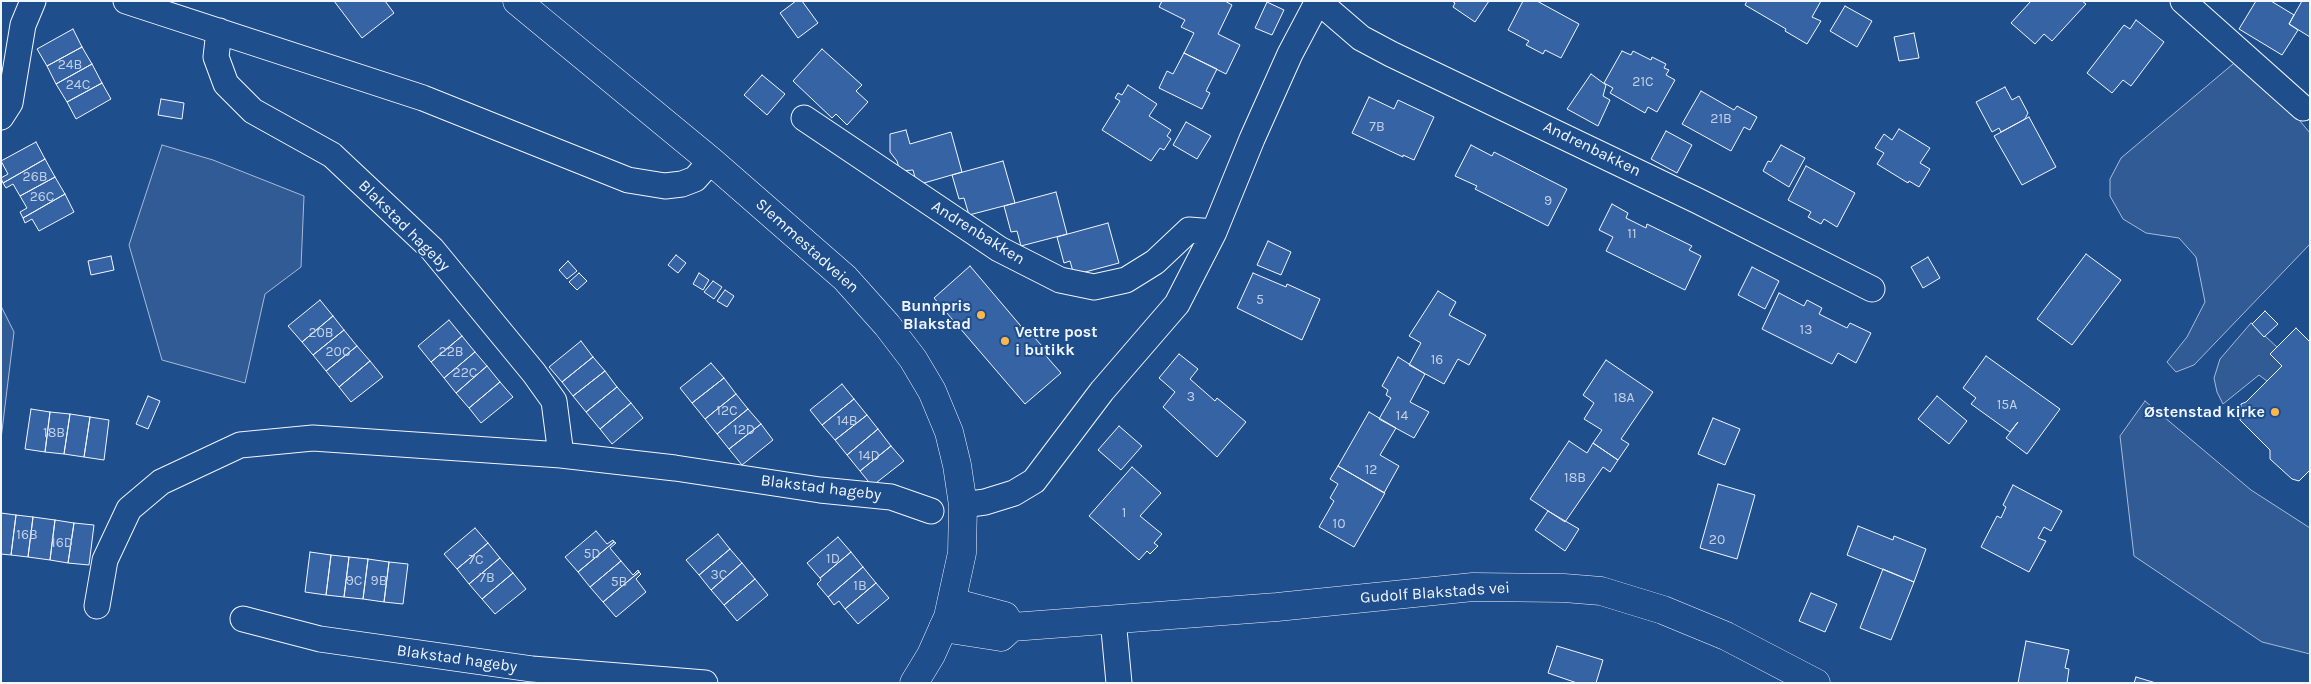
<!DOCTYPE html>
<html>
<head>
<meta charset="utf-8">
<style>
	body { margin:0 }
	#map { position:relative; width:2311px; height:684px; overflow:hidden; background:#1f4e8c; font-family:Karla,sans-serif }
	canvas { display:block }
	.frame { position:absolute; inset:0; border:2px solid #f2f6ff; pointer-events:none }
</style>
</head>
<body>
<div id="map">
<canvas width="2311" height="684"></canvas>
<div class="frame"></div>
</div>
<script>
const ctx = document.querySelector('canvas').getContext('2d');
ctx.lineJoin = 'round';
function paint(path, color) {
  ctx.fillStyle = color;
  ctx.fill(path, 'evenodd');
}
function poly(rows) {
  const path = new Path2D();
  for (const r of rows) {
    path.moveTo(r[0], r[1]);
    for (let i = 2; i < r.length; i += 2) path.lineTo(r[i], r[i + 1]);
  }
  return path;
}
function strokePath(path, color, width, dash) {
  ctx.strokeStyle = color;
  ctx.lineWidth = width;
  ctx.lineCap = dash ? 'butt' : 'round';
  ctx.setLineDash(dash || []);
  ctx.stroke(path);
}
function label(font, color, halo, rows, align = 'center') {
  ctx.font = font + ' Karla,sans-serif';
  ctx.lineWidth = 4;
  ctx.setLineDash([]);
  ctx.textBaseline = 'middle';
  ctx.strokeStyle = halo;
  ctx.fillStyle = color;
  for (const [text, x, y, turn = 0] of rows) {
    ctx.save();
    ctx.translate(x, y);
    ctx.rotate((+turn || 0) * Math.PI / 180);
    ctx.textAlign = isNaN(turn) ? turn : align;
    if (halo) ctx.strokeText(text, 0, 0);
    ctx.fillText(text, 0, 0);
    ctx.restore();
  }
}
const green = poly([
	[2239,59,2284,102,2310,133,2310,244,2194,365,2176,372,2167,362,2187,337,2205,302,2196,257,2179,238,2146,233,2123,219,2110,196,2110,179,2121,158,2239,59],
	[162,145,213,160,304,196,301,267,265,294,245,383,162,360,129,245,162,145],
	[1,306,14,332,1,439,1,306],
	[2251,323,2278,348,2282,366,2267,381,2259,375,2223,404,2217,392,2214,378,2220,359,2251,323],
	[2145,401,2251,490,2310,528,2310,654,2262,642,2134,556,2120,436,2145,401]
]);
const building = poly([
	[334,1,385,1,394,13,362,38,334,1],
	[796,1,802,1,818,23,798,38,780,13,796,1],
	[1162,1,1225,1,1232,5,1218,34,1240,45,1226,74,1184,53,1194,33,1181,27,1185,20,1159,7,1162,1],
	[1452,1,1489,1,1475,22,1453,7,1455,3,1452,1],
	[1523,1,1537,1,1579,24,1561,58,1545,50,1543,54,1526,45,1529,41,1508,30,1523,1],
	[1747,1,1821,1,1812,17,1821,21,1807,44,1785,31,1786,29,1745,5,1747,1],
	[2031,1,2082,1,2086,4,2052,41,2044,34,2035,44,2011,23,2031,1],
	[2256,1,2271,1,2294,15,2289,24,2298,30,2282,55,2239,29,2256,1],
	[2302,1,2310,1,2310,37,2289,24,2302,1],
	[1267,2,1284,10,1272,35,1255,28,1267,2],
	[1845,6,1872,21,1857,47,1830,31,1845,6],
	[2136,20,2164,42,2131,86,2123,80,2112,93,2087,73,2124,25,2130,29,2136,20],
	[73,29,82,47,47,66,37,49,73,29],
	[1914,33,1919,58,1899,61,1894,37,1914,33],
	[82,47,92,64,56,84,47,66,82,47],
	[822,49,862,85,856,91,868,102,847,125,836,114,832,118,793,81,822,49],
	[1622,51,1631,55,1633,51,1651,60,1652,57,1666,64,1664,68,1669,70,1666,75,1675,80,1657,112,1648,107,1645,113,1610,93,1613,88,1604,83,1622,51],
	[1184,53,1217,69,1206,91,1210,93,1202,109,1159,88,1167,71,1173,74,1184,53],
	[92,64,102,83,67,102,56,84,92,64],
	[1591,74,1606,85,1603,96,1610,100,1598,126,1567,109,1591,74],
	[762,75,785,94,767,115,744,95,762,75],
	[102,83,111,99,76,119,67,102,102,83],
	[1128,85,1157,104,1149,116,1171,130,1167,136,1171,139,1164,150,1160,148,1151,161,1102,130,1120,101,1115,98,1118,93,1122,95,1128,85],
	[2005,87,2012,100,2019,96,2028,113,2025,119,2001,132,1999,128,1992,132,1976,102,2005,87],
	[1701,91,1734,110,1737,106,1757,117,1750,130,1744,127,1731,151,1682,124,1701,91],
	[1369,97,1394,109,1398,100,1434,117,1414,160,1403,155,1403,157,1352,133,1369,97],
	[161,99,184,103,182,119,158,115,161,99],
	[2029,117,2056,167,2022,185,1994,136,2029,117],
	[1186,122,1211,136,1197,159,1173,145,1186,122],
	[1899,129,1930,148,1920,163,1930,169,1919,187,1909,181,1908,183,1877,164,1884,153,1875,148,1884,134,1892,140,1899,129],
	[906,130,910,144,951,132,962,172,917,185,913,170,900,171,897,161,890,152,890,134,906,130],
	[1666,131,1692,145,1677,173,1651,159,1666,131],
	[36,142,45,159,3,183,1,178,8,174,1,161,36,142],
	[1471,145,1492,156,1494,152,1567,189,1548,226,1475,189,1477,186,1455,176,1471,145],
	[1781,145,1805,158,1789,187,1763,171,1768,161,1771,162,1781,145],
	[45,159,55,177,20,196,13,184,6,188,3,183,45,159],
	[1003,161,1015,203,969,215,964,198,959,199,952,175,1003,161],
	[1806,166,1855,193,1837,227,1824,219,1821,224,1808,217,1811,212,1788,200,1806,166],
	[55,177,65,194,23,218,20,212,27,208,20,196,55,177],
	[1056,192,1067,234,1021,246,1017,231,1011,232,1004,206,1056,192],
	[65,194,74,212,39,231,32,219,25,223,23,218,65,194],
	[1612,204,1628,213,1626,218,1646,228,1647,224,1692,246,1689,250,1701,256,1685,290,1606,251,1613,237,1599,230,1612,204],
	[1108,223,1119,263,1074,275,1070,261,1064,263,1057,237,1108,223],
	[1268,241,1291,252,1281,275,1257,265,1268,241],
	[2086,254,2121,280,2072,345,2037,319,2086,254],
	[676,255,686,263,678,273,668,265,676,255],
	[111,256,114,270,91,275,88,261,111,256],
	[1928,257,1940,278,1923,288,1911,267,1928,257],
	[568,261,577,271,567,279,559,270,568,261],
	[970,266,1031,338,1033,336,1043,347,1040,349,1061,373,1025,404,934,298,970,266],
	[1752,267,1779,281,1765,309,1738,295,1752,267],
	[579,273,587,281,577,290,569,282,579,273],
	[699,273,709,280,703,290,693,284,699,273],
	[1253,273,1286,287,1287,284,1320,299,1302,340,1237,308,1253,273],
	[713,281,722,287,714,299,704,292,713,281],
	[725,290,734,296,727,307,717,301,725,290],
	[1438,291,1456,302,1449,315,1486,335,1469,365,1458,359,1444,384,1409,365,1421,343,1409,336,1438,291],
	[1779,293,1804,306,1807,300,1822,308,1819,314,1847,328,1850,323,1871,333,1856,363,1838,353,1832,364,1762,329,1779,293],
	[320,300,333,316,302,342,288,326,320,300],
	[2265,311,2278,324,2264,337,2252,324,2265,311],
	[333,316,344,330,313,355,302,342,333,316],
	[449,320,462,336,431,362,418,346,449,320],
	[2296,328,2310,342,2310,470,2299,481,2292,479,2270,459,2270,450,2240,420,2241,404,2246,402,2282,366,2270,354,2296,328],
	[344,330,357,346,326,371,313,355,344,330],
	[462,336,475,352,444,378,431,362,462,336],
	[581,341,593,357,562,382,549,367,581,341],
	[357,346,370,361,339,387,326,371,357,346],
	[475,352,487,366,456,393,444,378,475,352],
	[1179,354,1198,369,1190,379,1215,401,1217,398,1246,422,1217,457,1163,407,1175,392,1159,378,1179,354],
	[1986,356,2060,409,2027,454,2006,438,2018,422,2010,432,1971,404,1976,398,1963,388,1986,356],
	[593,357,605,371,573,396,562,382,593,357],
	[1398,357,1425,374,1410,402,1429,412,1414,438,1379,419,1391,398,1386,395,1388,390,1382,386,1398,357],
	[1606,360,1653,392,1621,439,1629,444,1618,460,1593,443,1602,430,1584,419,1594,403,1583,395,1606,360],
	[370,361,383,377,351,402,339,387,370,361],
	[711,363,724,378,692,403,680,388,711,363],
	[487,366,500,382,469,408,456,393,487,366],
	[605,371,617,387,586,412,573,396,605,371],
	[724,378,736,394,705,419,692,403,724,378],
	[500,382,513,397,481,423,469,408,500,382],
	[842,384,854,399,822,425,810,410,842,384],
	[617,387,631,403,600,429,586,412,617,387],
	[736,394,748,409,717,434,705,419,736,394],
	[148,396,160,401,148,429,136,424,148,396],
	[1937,396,1967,421,1949,444,1918,419,1937,396],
	[854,399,867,415,835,440,822,425,854,399],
	[631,403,643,418,612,444,600,429,631,403],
	[31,409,50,412,45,452,25,449,31,409],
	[748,409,761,424,729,449,717,434,748,409],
	[50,412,70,414,64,454,45,452,50,412],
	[1369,412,1396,428,1380,455,1399,466,1384,493,1338,466,1369,412],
	[70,414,90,417,84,457,64,454,70,414],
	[867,415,878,429,847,455,835,440,867,415],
	[90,417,109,420,104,460,84,457,90,417],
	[1713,418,1740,429,1725,465,1698,454,1713,418],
	[761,424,773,440,742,465,729,449,761,424],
	[1119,426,1142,446,1121,470,1098,450,1119,426],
	[878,429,891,446,860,471,847,455,878,429],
	[1569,441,1587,453,1593,443,1618,460,1610,472,1603,467,1565,522,1530,499,1569,441],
	[891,446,904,461,872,486,860,471,891,446],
	[1338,466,1385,493,1354,547,1319,527,1334,501,1330,498,1338,484,1330,479,1338,466],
	[1132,467,1161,493,1140,516,1162,534,1154,543,1158,546,1150,554,1147,551,1139,560,1089,516,1132,467],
	[1718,484,1755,495,1737,559,1700,548,1718,484],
	[2013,485,2062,511,2051,531,2044,527,2038,538,2046,541,2029,572,1981,547,1997,516,2001,518,2006,507,2003,505,2013,485],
	[1548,511,1579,529,1565,551,1535,530,1548,511],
	[1,513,16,515,11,555,1,554,1,513],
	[16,515,33,517,28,557,11,555,16,515],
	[33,517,55,520,50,560,28,557,33,517],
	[55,520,74,523,68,563,50,560,55,520],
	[74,523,94,525,89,565,68,563,74,523],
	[1858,526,1893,540,1894,536,1926,549,1914,582,1847,555,1858,526],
	[475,528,488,543,457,569,444,554,475,528],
	[596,531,607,544,613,540,614,542,578,572,565,557,596,531],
	[718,534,730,549,699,575,686,560,718,534],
	[838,537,851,552,820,578,807,563,838,537],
	[614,542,616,543,610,548,621,561,590,587,578,572,614,542],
	[488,543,500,558,469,584,457,569,488,543],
	[730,549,742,563,711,590,699,575,730,549],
	[310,552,331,555,326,595,305,592,310,552],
	[851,552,863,567,828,597,817,584,821,580,820,578,851,552],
	[331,555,349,557,344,597,326,595,331,555],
	[349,557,368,559,363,599,344,597,349,557],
	[500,558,513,573,482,599,469,584,500,558],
	[368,559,389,562,384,602,363,599,368,559],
	[621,561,633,575,638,570,639,572,603,602,590,587,621,561],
	[389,562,408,564,403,604,384,602,389,562],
	[742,563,755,579,724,605,711,590,742,563],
	[863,567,876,583,845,609,839,601,834,605,828,597,863,567],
	[1883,569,1914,582,1891,640,1860,628,1883,569],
	[639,572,641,574,636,579,646,592,616,617,603,602,639,572],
	[513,573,526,589,495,614,482,599,513,573],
	[755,579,768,595,737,621,724,605,755,579],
	[876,583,889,598,858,624,845,609,876,583],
	[1811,593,1837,604,1825,632,1799,621,1811,593],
	[2026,641,2069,650,2065,668,2069,669,2067,683,2018,683,2026,641],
	[1557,646,1603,660,1596,683,1577,683,1548,673,1557,646],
	[2136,677,2156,683,2134,683,2136,677]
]);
const minor = poly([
	[126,1,423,98,628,180,665,186,682,184,695,179,711,161],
	[1318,1,1361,38,1391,54,1698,201,1872,289],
	[2183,1,2303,108],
	[219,31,216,57,226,84,253,111,332,155,432,249,534,373,554,401,561,455],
	[1,117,10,103,23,25,33,1],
	[804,118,999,249,1060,280,1094,287,1126,280,1155,262,1189,230,1214,232],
	[963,505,985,502,1014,493,1034,481,1102,391,1177,304,1214,232,1252,139,1290,54,1318,1],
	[97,606,105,560,129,509,161,482,240,445,313,438,561,455,675,468,820,490,891,497,931,511],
	[243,619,320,639,532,669,705,683],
	[1113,619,1119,683]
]);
const tertiary = poly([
	[952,602,1005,616,1012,627],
	[943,628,1001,637,1012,627,1277,607,1473,587,1564,588,1601,591,1663,610,1726,636,1816,683]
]);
const primary = poly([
	[517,1,711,161,845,278,887,325,913,359,932,391,949,432,957,465,963,505,962,553,948,617,931,655,914,683]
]);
const markers = [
	[981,315,5,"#ffb74d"],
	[1005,341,5,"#ffb74d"],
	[2275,412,5,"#ffb74d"]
];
const numberNames = [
	["24B",70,65],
	["21C",1643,82],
	["24C",78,85],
	["21B",1721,119],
	["7B",1377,127],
	["26B",35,177],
	["26C",42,197],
	["9",1548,201],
	["11",1632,234],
	["5",1260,300],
	["13",1806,330],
	["20B",321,333],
	["20C",338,352],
	["22B",451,352],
	["16",1437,360],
	["22C",465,373],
	["3",1191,397],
	["18A",1624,398],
	["15A",2007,405],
	["12C",727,411],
	["14",1402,416],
	["14B",847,421],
	["12D",744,430],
	["18B",54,433],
	["14D",869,456],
	["12",1371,470],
	["18B",1575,478],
	["1",1124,513],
	["10",1339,524],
	["16B",27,535],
	["20",1717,540],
	["16D",62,543],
	["5D",592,554],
	["1D",833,559],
	["7C",476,560],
	["3C",719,575],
	["7B",487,578],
	["9C",354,581],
	["9B",379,581],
	["5B",619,582],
	["1B",860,586]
];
const streetNames = [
	["Andrenbakken",1592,149,26],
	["Blakstad hageby",404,226,45],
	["Andrenbakken",978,233,32],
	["Slemmestadveien",807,246,42],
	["Blakstad hageby",821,488,7],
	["Gudolf Blakstads vei",1435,593,-4],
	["Blakstad hageby",457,659,8]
];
const poiNames = [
	["Bunnpris",971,306],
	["Blakstad",971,324],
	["Vettre post",1015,332,"left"],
	["i butikk",1015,350,"left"],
	["Østenstad kirke",2265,412]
];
paint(green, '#305b95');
strokePath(green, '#a8bbd7', 1);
paint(building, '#3563a3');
strokePath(building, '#f2f6ff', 1);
strokePath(minor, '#f2f6ff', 27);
strokePath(tertiary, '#f2f6ff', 29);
strokePath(primary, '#f2f6ff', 29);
strokePath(minor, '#1f4e8c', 25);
strokePath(tertiary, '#1f4e8c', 28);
strokePath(primary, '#1f4e8c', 28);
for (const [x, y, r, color] of markers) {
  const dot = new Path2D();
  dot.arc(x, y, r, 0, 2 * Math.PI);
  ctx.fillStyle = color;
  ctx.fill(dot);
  strokePath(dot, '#1f4e8c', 2);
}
label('14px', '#c3d1e8', null, numberNames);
label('16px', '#f2f6ff', '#1f4e8c', streetNames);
label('bold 16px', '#f2f6ff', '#1f4e8c', poiNames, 'right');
</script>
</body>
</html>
